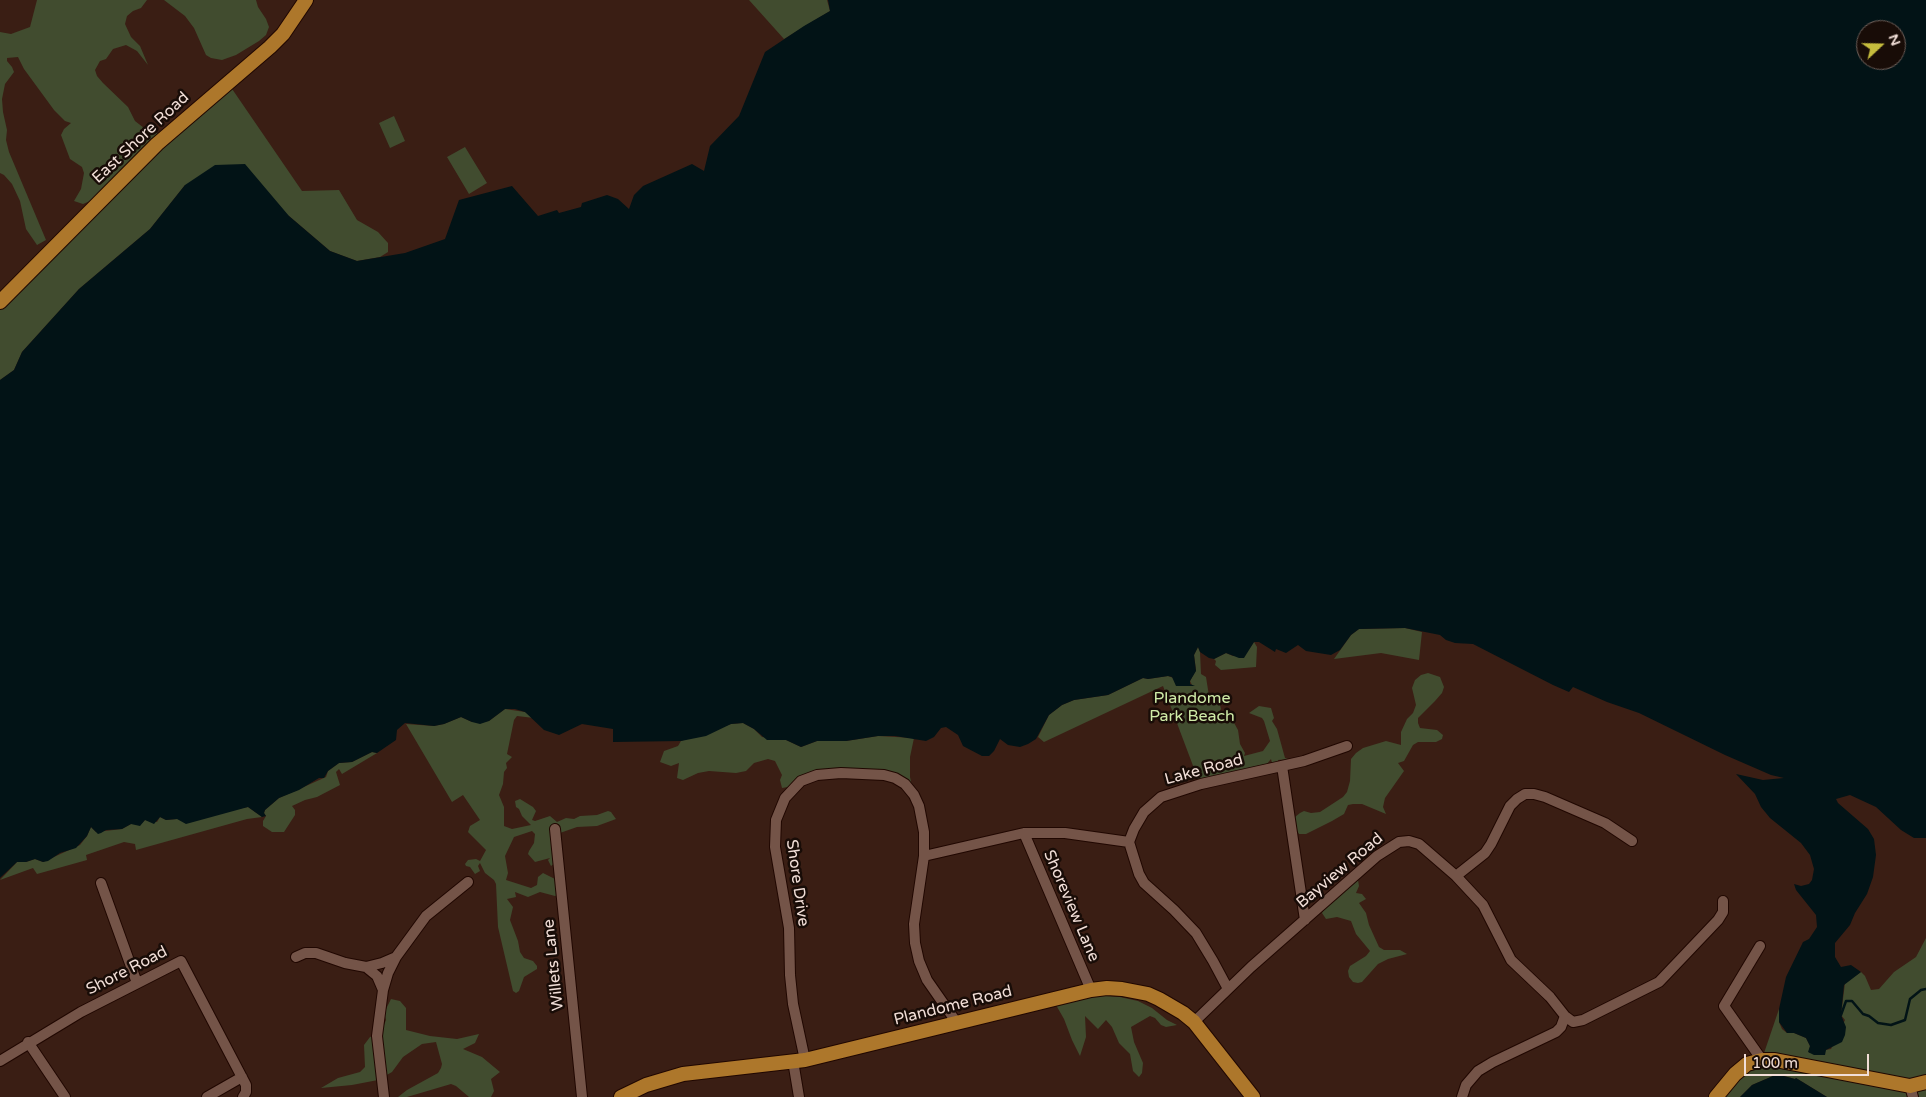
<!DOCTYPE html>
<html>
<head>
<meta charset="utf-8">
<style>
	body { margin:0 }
	#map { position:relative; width:1926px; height:1097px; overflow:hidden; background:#3a1e14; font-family:"Varela Round",sans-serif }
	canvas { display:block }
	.north { position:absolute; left:1856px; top:20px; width:50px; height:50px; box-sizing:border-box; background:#180c07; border:1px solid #6f605a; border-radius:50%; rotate:69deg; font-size:14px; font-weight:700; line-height:20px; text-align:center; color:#f1ded7 }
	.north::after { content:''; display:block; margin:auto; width:18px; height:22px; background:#c5bc3d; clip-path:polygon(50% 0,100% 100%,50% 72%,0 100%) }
	.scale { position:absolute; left:1744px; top:1054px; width:125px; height:22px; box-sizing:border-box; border:2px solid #f1ded7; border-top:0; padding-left:6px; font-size:15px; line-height:18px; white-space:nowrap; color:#f1ded7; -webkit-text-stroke:4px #180c07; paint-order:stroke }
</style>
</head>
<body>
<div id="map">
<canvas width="1926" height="1097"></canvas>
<div class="north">N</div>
<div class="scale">100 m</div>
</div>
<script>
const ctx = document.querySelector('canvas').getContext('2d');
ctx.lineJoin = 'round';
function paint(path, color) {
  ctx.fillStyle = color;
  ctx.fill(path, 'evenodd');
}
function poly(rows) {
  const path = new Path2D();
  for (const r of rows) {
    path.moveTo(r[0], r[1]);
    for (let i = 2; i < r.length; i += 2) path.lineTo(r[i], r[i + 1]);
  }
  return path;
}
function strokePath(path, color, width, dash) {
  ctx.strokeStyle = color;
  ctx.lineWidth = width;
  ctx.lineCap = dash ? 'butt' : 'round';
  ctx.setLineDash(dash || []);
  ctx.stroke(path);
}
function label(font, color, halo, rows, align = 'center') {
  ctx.font = font + ' "Varela Round",sans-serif';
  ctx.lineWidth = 5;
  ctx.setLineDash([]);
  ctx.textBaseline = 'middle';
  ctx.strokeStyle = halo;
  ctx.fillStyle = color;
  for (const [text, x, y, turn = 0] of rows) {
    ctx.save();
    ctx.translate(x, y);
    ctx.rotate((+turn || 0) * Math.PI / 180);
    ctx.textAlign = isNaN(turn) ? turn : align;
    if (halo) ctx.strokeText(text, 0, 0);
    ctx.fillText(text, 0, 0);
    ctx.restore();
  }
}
const green = poly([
	[37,0,147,0,141,8,133,11,127,16,125,24,131,37,140,46,148,65,137,51,126,45,113,49,106,59,100,61,95,70,97,76,103,83,128,107,135,121,144,128,156,131,159,136,95,199,83,204,74,201,81,189,84,173,82,167,70,159,61,135,64,129,71,123,65,121,54,110,24,69,18,57,7,58,7,61,12,67,14,72,5,84,2,99,3,112,7,130,6,140,9,152,46,240,37,245,26,229,20,201,12,184,4,175,0,173,0,32,11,34,30,27],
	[164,0,256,0,258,7,266,19,269,27,266,35,259,41,236,55,222,60,211,58,206,55,194,28,185,16],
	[749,0,827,0,830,11,784,39],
	[228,83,302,191,339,190,357,220,378,232,388,243,388,252,380,257,357,261,330,251,289,216,185,185,150,229,79,289,22,352,14,370,0,380,0,302],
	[394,116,405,141,390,148,379,123],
	[465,147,487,183,469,194,447,157],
	[1405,628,1422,632,1419,660,1381,653,1334,659,1351,635,1359,629],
	[1254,642,1257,647,1256,667,1221,670,1215,665,1216,661,1214,659,1226,653,1233,656,1247,652],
	[1198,647,1200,652,1201,674,1206,677,1209,696,1216,698,1216,702,1220,705,1221,709,1219,712,1233,721,1238,730,1240,744,1245,753,1244,756,1263,751,1270,741,1264,721,1262,718,1249,713,1259,706,1271,708,1274,718,1272,721,1277,729,1285,758,1288,759,1278,760,1278,763,1272,763,1271,759,1266,765,1257,766,1257,768,1198,779,1163,686,1044,742,1038,737,1049,715,1062,705,1074,700,1108,695,1143,678,1148,679,1168,676,1192,685,1190,681,1196,670,1194,655],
	[1428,673,1440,677,1444,687,1442,693,1435,701,1418,718,1418,723,1420,728,1437,730,1443,735,1442,739,1436,742,1418,742,1413,745,1404,761,1398,763,1404,771,1385,798,1383,807,1386,814,1362,804,1353,804,1348,805,1344,814,1332,821,1306,834,1299,834,1295,827,1295,817,1300,813,1304,811,1311,813,1320,812,1343,797,1347,792,1350,781,1351,759,1356,753,1363,748,1386,741,1401,745,1401,732,1407,719,1413,713,1416,705,1412,688,1415,680,1421,675],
	[505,709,525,712,534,718,517,716,514,720,507,754,512,757,506,763,507,768,504,772,503,784,499,795,504,807,504,826,512,829,531,825,522,816,519,809,516,807,515,801,520,799,533,807,536,811,532,820,535,821,550,816,557,822,566,818,574,819,580,816,597,815,608,811,611,812,616,819,597,826,577,827,560,833,555,863,551,866,548,860,550,858,535,862,528,854,529,851,534,843,535,834,532,831,514,837,505,856,508,873,506,880,531,888,537,885,538,877,543,873,555,879,561,894,555,896,540,892,528,897,515,892,516,897,507,899,513,907,510,920,518,941,520,952,524,958,533,961,537,966,537,969,524,977,519,991,516,993,513,991,498,927,496,884,494,880,485,873,480,863,478,866,480,871,475,874,470,867,466,866,465,864,468,860,476,859,480,861,486,850,468,832,470,826,480,820,463,795,452,802,406,724,434,726,444,724,461,717,472,722,489,721],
	[743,723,754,729,762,737,786,740,801,747,817,741,846,741,878,736,914,738,910,757,910,777,914,795,895,778,817,775,790,791,788,787,782,788,780,780,782,775,775,761,768,759,754,763,746,771,736,773,709,771,698,773,683,780,677,778,679,763,671,766,660,762,664,751,678,746,681,741,731,724],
	[372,752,377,753,342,774,339,769,336,772,340,785,317,797,305,800,292,806,295,810,295,815,284,832,272,832,263,826,263,821,266,816,264,813,265,810,279,798,326,777,328,771,339,763,352,762],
	[248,807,262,817,247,819,136,850,135,844,124,842,86,855,87,860,37,874,33,868,0,880,17,862,26,862,35,859,43,862,80,845,87,836,91,827,96,832,122,829,131,824,142,823,145,820,157,822,160,817,166,820,177,819],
	[1358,880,1359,886,1356,893,1362,894,1366,899,1359,903,1366,913,1369,925,1379,947,1384,950,1400,950,1407,954,1388,959,1378,964,1362,982,1358,983,1353,982,1349,977,1348,971,1350,966,1366,956,1370,951,1356,934,1351,921,1337,917,1326,919,1322,913,1324,908],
	[1926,938,1926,1097,1827,1097,1796,1078,1795,1079,1784,1076,1773,1076,1752,1085,1740,1097,1716,1097,1762,1059,1779,1009,1779,1022,1782,1029,1787,1033,1794,1033,1806,1038,1810,1046,1809,1053,1831,1049,1845,1020,1841,1015,1845,983,1861,972,1865,976,1871,990,1879,989,1894,972,1916,957],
	[1092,995,1120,997,1138,1001,1152,1008,1167,1020,1177,1025,1166,1027,1161,1025,1155,1018,1150,1016,1131,1027,1134,1042,1143,1063,1142,1073,1139,1077,1133,1071,1130,1054,1119,1043,1112,1027,1106,1020,1098,1029,1085,1016,1086,1037,1080,1056,1072,1040,1064,1019,1056,1005],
	[391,999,400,1001,406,1008,406,1030,430,1036,457,1039,479,1034,475,1043,463,1049,482,1057,500,1072,491,1079,494,1091,491,1097,469,1097,456,1086,451,1084,407,1097,398,1097,407,1090,438,1073,441,1068,442,1064,436,1042,422,1044,403,1057,392,1072,378,1080,352,1085,321,1088,338,1078,360,1072,365,1067,364,1045,370,1037,381,1032,386,1020,384,1013]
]);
const water = poly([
	[828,0,1926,0,1926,838,1914,838,1901,830,1876,807,1850,795,1836,799,1838,803,1868,829,1874,839,1876,855,1873,877,1867,894,1855,913,1850,925,1835,943,1835,957,1841,967,1851,965,1861,972,1844,985,1841,1015,1846,1027,1845,1035,1842,1042,1826,1050,1825,1055,1814,1055,1808,1052,1810,1046,1806,1038,1794,1033,1787,1033,1779,1022,1779,1009,1786,977,1803,942,1809,939,1817,927,1816,915,1796,890,1794,884,1801,886,1809,884,1812,880,1814,869,1810,855,1801,843,1770,818,1761,807,1755,794,1736,774,1763,780,1784,778,1771,775,1725,755,1639,713,1607,702,1573,687,1569,692,1553,685,1473,644,1455,643,1446,640,1440,635,1405,628,1359,629,1351,635,1340,650,1331,655,1306,651,1298,645,1286,653,1276,649,1275,652,1259,642,1254,642,1244,658,1239,658,1226,653,1214,659,1209,658,1200,652,1198,647,1194,655,1196,671,1190,681,1190,684,1195,686,1176,686,1172,677,1168,676,1148,679,1143,678,1108,695,1074,700,1062,705,1049,715,1036,739,1028,744,1020,747,1008,745,1000,739,994,751,989,756,982,756,963,746,958,735,946,727,941,728,934,737,926,741,895,736,878,736,846,741,817,741,801,747,786,740,767,740,754,729,743,723,731,724,706,736,681,741,613,742,613,729,582,724,559,735,544,730,525,712,515,709,505,709,489,721,480,724,472,722,461,717,444,724,434,726,405,723,397,730,396,740,377,753,372,752,352,762,339,763,328,771,324,778,319,778,299,790,279,798,265,810,264,813,266,816,262,817,248,807,186,824,177,819,166,820,160,817,154,824,145,820,140,826,131,824,122,829,106,830,101,833,98,834,91,827,87,836,76,848,60,853,48,861,43,862,35,859,26,862,17,862,0,878,0,380,14,370,22,352,79,289,150,229,185,185,215,165,245,164,289,216,330,251,357,261,405,253,445,239,459,200,512,186,538,216,557,210,559,213,581,207,582,203,607,195,618,199,629,209,634,195,643,186,692,164,704,171,710,146,739,116,765,52,804,26,830,11],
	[1866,30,1896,30,1896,60,1866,60],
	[1780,1075,1795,1079,1796,1078,1827,1097,1740,1097,1752,1085,1773,1076]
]);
const stream = poly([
	[1841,1015,1846,1001,1852,1001,1863,1014,1869,1016,1878,1023,1891,1025,1905,1020,1910,999,1921,990,1926,989]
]);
const minor = poly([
	[1282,766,1305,920],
	[555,829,582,1097],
	[1024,833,1091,990],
	[924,856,1024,833,1065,833,1129,842],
	[1456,876,1485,853,1491,844,1510,806,1517,799,1525,794,1534,794,1545,797,1605,823,1632,841],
	[101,883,137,983],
	[1760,946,1724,1006,1762,1060],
	[296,957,305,953,316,953,345,963,366,967],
	[1228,989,1213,961,1196,933,1174,910,1144,883,1139,874,1129,842,1134,829,1144,812,1161,797,1201,784,1304,761,1347,746],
	[383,990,377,976,366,967,382,963,396,957],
	[1194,1022,1251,967,1377,856,1399,842,1409,841,1419,844,1456,876,1483,905,1511,960,1550,997,1565,1016,1573,1022,1583,1020,1659,982,1718,920,1723,912,1723,901],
	[28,1042,65,1097],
	[805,1060,793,1004,790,975,789,928,775,847,776,820,785,798,801,781,817,775,841,773,884,775,895,778,905,784,914,795,919,806,924,832,924,856,914,924,915,943,919,961,927,980,957,1023],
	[0,1061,81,1012,181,961,246,1085,246,1092,243,1097],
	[793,1061,799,1097],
	[1910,1086,1913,1097],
	[207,1097,242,1077],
	[384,1097,377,1036,383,990,388,973,396,957,426,916,468,882],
	[1462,1097,1466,1085,1478,1071,1493,1062,1556,1032,1561,1027,1565,1016]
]);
const major = poly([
	[0,302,157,144,270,47,283,34,306,0],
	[621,1097,646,1085,683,1074,805,1060,1091,990,1107,988,1122,989,1148,994,1159,999,1183,1013,1194,1022,1253,1097],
	[1716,1097,1735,1074,1747,1064,1762,1060,1775,1060,1910,1086,1926,1082]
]);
const streetNames = [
	["East Shore Road",141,138,-43],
	["Lake Road",1204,770,-15],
	["Bayview Road",1340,871,-40],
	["Shore Drive",797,883,82],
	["Shoreview Lane",1071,906,67],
	["Willets Lane",554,965,-96],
	["Shore Road",127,971,-27],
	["Plandome Road",953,1006,-14]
];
const parkNames = [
	["Plandome",1192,699],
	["Park Beach",1192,717]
];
paint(green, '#414c2f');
paint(water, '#021316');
strokePath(stream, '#021316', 2.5);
strokePath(minor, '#200701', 12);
strokePath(major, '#200701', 16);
strokePath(minor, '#745448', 10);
strokePath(major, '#ad772b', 14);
label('16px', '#f1ded7', '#180c07', streetNames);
label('16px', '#d0eca8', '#180c07', parkNames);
</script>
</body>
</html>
